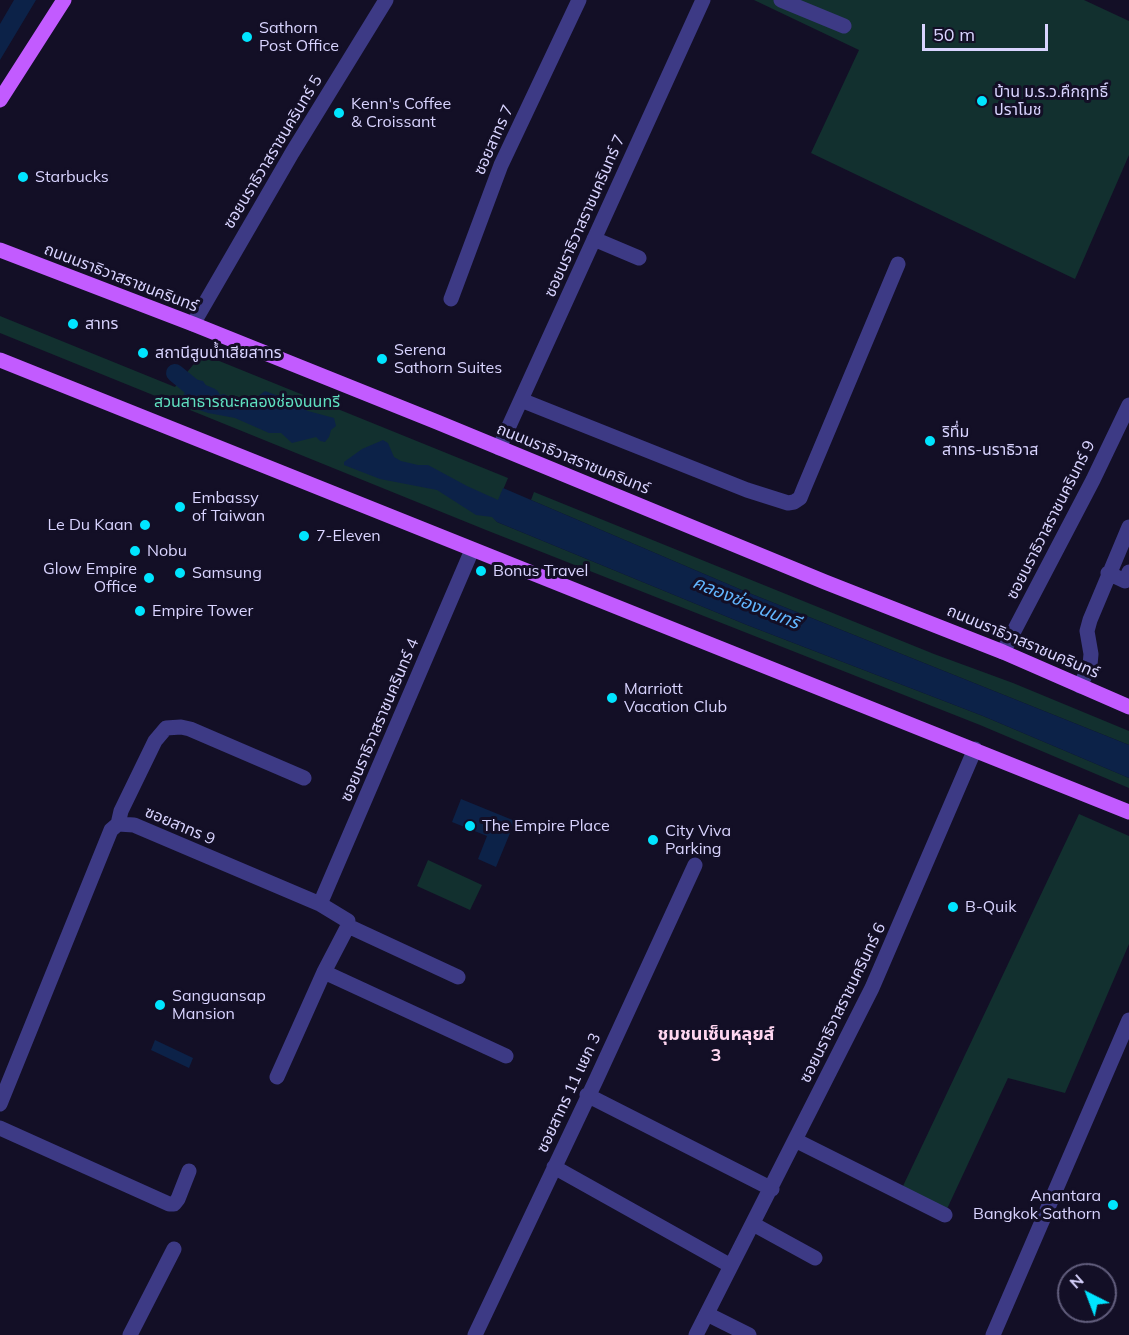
<!DOCTYPE html>
<html>
<head>
<meta charset="utf-8">
<style>
	body { margin:0 }
	#map { position:relative; width:1129px; height:1335px; overflow:hidden; background:#130f26; font-family:Mulish,sans-serif }
	canvas { display:block }
	.north { position:absolute; left:1057px; top:1263px; width:60px; height:60px; box-sizing:border-box; background:#130f26; border:2px solid #625e7d; border-radius:50%; rotate:318deg; font-size:16px; font-weight:700; line-height:24px; text-align:center; color:#d9d4ff }
	.north::after { content:''; display:block; margin:auto; width:21px; height:27px; background:#00e5ff; clip-path:polygon(50% 0,100% 100%,50% 72%,0 100%) }
	.scale { position:absolute; left:922px; top:24px; width:126px; height:27px; box-sizing:border-box; border:3px solid #d9d4ff; border-top:0; padding-left:8px; font-size:18px; line-height:21px; white-space:nowrap; color:#d9d4ff; -webkit-text-stroke:4px #130f26; paint-order:stroke }
</style>
</head>
<body>
<div id="map">
<canvas width="1129" height="1335"></canvas>
<div class="north">N</div>
<div class="scale">50 m</div>
</div>
<script>
const ctx = document.querySelector('canvas').getContext('2d');
ctx.lineJoin = 'round';
function paint(path, color) {
  ctx.fillStyle = color;
  ctx.fill(path, 'evenodd');
}
function poly(rows) {
  const path = new Path2D();
  for (const r of rows) {
    path.moveTo(r[0], r[1]);
    for (let i = 2; i < r.length; i += 2) path.lineTo(r[i], r[i + 1]);
  }
  return path;
}
function strokePath(path, color, width, dash) {
  ctx.strokeStyle = color;
  ctx.lineWidth = width;
  ctx.lineCap = dash ? 'butt' : 'round';
  ctx.setLineDash(dash || []);
  ctx.stroke(path);
}
function label(font, color, halo, rows, align = 'center') {
  ctx.font = font + ' Mulish,"Noto Sans Thai",sans-serif';
  ctx.lineWidth = 6;
  ctx.setLineDash([]);
  ctx.textBaseline = 'middle';
  ctx.strokeStyle = halo;
  ctx.fillStyle = color;
  for (const [text, x, y, turn = 0] of rows) {
    ctx.save();
    ctx.translate(x, y);
    ctx.rotate((+turn || 0) * Math.PI / 180);
    ctx.textAlign = isNaN(turn) ? turn : align;
    if (halo) ctx.strokeText(text, 0, 0);
    ctx.fillText(text, 0, 0);
    ctx.restore();
  }
}
const green = poly([
	[754,0,1084,0,1129,21,1129,155,1075,279,811,153,859,50],
	[0,316,175,387,202,354,508,478,492,516,497,522,747,625,983,716,1129,778,1129,788,980,725,486,530,0,333],
	[534,492,934,654,1013,683,1129,731,1129,745,744,591,531,500],
	[1079,814,1129,836,1129,944,1065,1093,1008,1078,946,1211,903,1186],
	[428,860,482,885,470,910,417,886]
]);
const water = poly([
	[14,0,36,0,0,60,0,24],
	[194,379,203,381,209,390,214,393,220,395,224,394,246,405,265,391,281,397,308,411,334,418,336,426,331,430,329,437,325,442,320,441,316,437,292,443,281,433,269,433,235,418,208,413,184,405,181,401,184,394],
	[383,440,388,443,394,457,401,461,418,465,428,465,467,486,498,500,503,488,744,591,1129,745,1129,778,983,716,747,625,497,522,492,517,476,515,437,490,380,479,344,465,344,462,362,449],
	[461,799,515,821,496,867,478,859,487,836,452,822],
	[155,1040,193,1058,189,1068,151,1050]
]);
const canal = poly([
	[175,373,197,391,211,397]
]);
const street = poly([
	[781,0,844,26],
	[594,239,639,258],
	[451,299,501,165,579,0],
	[193,324,292,153,386,0],
	[521,400,747,490,788,503,794,502,800,498,804,488,898,264],
	[499,448,703,0],
	[1108,573,1125,581,1129,572],
	[1003,652,1093,480,1129,405],
	[1080,686,1090,665,1091,654,1087,631,1090,620,1129,527],
	[118,824,121,811,155,741,166,728,181,727,190,729,304,778],
	[320,904,472,550],
	[348,926,458,977],
	[324,972,506,1056],
	[587,1095,772,1189],
	[0,1104,111,830,118,824,134,825,320,904,348,921,348,926,324,972,277,1077],
	[0,1128,169,1204,174,1204,178,1199,189,1171],
	[795,1140,945,1215],
	[554,1167,731,1266],
	[753,1224,815,1258],
	[707,1314,749,1335],
	[130,1335,174,1249],
	[475,1335,596,1080,695,865],
	[696,1335,872,988,975,749],
	[993,1335,1129,1020]
]);
const primary = poly([
	[0,100,64,0],
	[0,250,193,324,437,422,825,582,1003,652,1129,707],
	[0,360,1129,812]
]);
const markers = [
	[247,37,6,"#00e5ff"],
	[982,101,6,"#00e5ff"],
	[339,113,6,"#00e5ff"],
	[23,177,6,"#00e5ff"],
	[73,324,6,"#00e5ff"],
	[143,353,6,"#00e5ff"],
	[382,359,6,"#00e5ff"],
	[930,441,6,"#00e5ff"],
	[180,507,6,"#00e5ff"],
	[145,525,6,"#00e5ff"],
	[304,536,6,"#00e5ff"],
	[135,551,6,"#00e5ff"],
	[481,571,6,"#00e5ff"],
	[180,573,6,"#00e5ff"],
	[149,578,6,"#00e5ff"],
	[140,611,6,"#00e5ff"],
	[612,698,6,"#00e5ff"],
	[470,826,6,"#00e5ff"],
	[653,840,6,"#00e5ff"],
	[953,907,6,"#00e5ff"],
	[160,1005,6,"#00e5ff"],
	[1113,1205,6,"#00e5ff"]
];
const poiNames = [
	["Sathorn",259,28],
	["Post Office",259,46],
	["บ้าน ม.ร.ว.คึกฤทธิ์",994,92],
	["ปราโมช",994,110],
	["Kenn's Coffee",351,104],
	["& Croissant",351,122],
	["Starbucks",35,177],
	["สาทร",85,324],
	["Serena",394,350],
	["Sathorn Suites",394,368],
	["สถานีสูบน้ำเสียสาทร",155,353],
	["ริทึ่ม",942,432],
	["สาทร-นราธิวาส",942,450],
	["Embassy",192,498],
	["of Taiwan",192,516],
	["Le Du Kaan",133,525,"right"],
	["7-Eleven",316,536],
	["Nobu",147,551],
	["Glow Empire",137,569,"right"],
	["Office",137,587,"right"],
	["Bonus Travel",493,571],
	["Samsung",192,573],
	["Empire Tower",152,611],
	["Marriott",624,689],
	["Vacation Club",624,707],
	["The Empire Place",482,826],
	["City Viva",665,831],
	["Parking",665,849],
	["B-Quik",965,907],
	["Sanguansap",172,996],
	["Mansion",172,1014],
	["Anantara",1101,1196,"right"],
	["Bangkok Sathorn",1101,1214,"right"]
];
const streetNames = [
	["ซอยสาทร 7",494,140,-66],
	["ซอยนราธิวาสราชนครินทร์ 5",273,152,-59],
	["ซอยนราธิวาสราชนครินทร์ 7",585,216,-66],
	["ถนนนราธิวาสราชนครินทร์",121,278,21],
	["ถนนนราธิวาสราชนครินทร์",573,459,22],
	["ซอยนราธิวาสราชนครินทร์ 9",1051,520,-63],
	["ถนนนราธิวาสราชนครินทร์",1023,642,23],
	["ซอยนราธิวาสราชนครินทร์ 4",380,720,-67],
	["ซอยสาทร 9",180,826,23],
	["ซอยนราธิวาสราชนครินทร์ 6",843,1003,-64],
	["ซอยสาทร 11 แยก 3",569,1093,-65]
];
const parkNames = [
	["สวนสาธารณะคลองช่องนนทรี",247,402]
];
const waterNames = [
	["คลองช่องนนทรี",746,603,22]
];
const neighbourhoodNames = [
	["ชุมชนเซ็นหลุยส์",716,1035],
	["3",716,1056]
];
paint(green, '#12302f');
paint(water, '#0c2248');
strokePath(canal, '#0c2248', 18);
strokePath(street, '#3d3a85', 15);
strokePath(primary, '#c25bff', 15);
for (const [x, y, r, color] of markers) {
  const dot = new Path2D();
  dot.arc(x, y, r, 0, 2 * Math.PI);
  ctx.fillStyle = color;
  ctx.fill(dot);
  strokePath(dot, '#130f26', 2);
}
label('16px', '#d9d4ff', '#130f26', poiNames, 'left');
label('16px', '#d9d4ff', '#130f26', streetNames);
label('16px', '#5fe0c0', '#130f26', parkNames);
label('italic 18px', '#62b6ff', '#130f26', waterNames);
label('bold 18px', '#ffd6f0', '#130f26', neighbourhoodNames);
</script>
</body>
</html>
